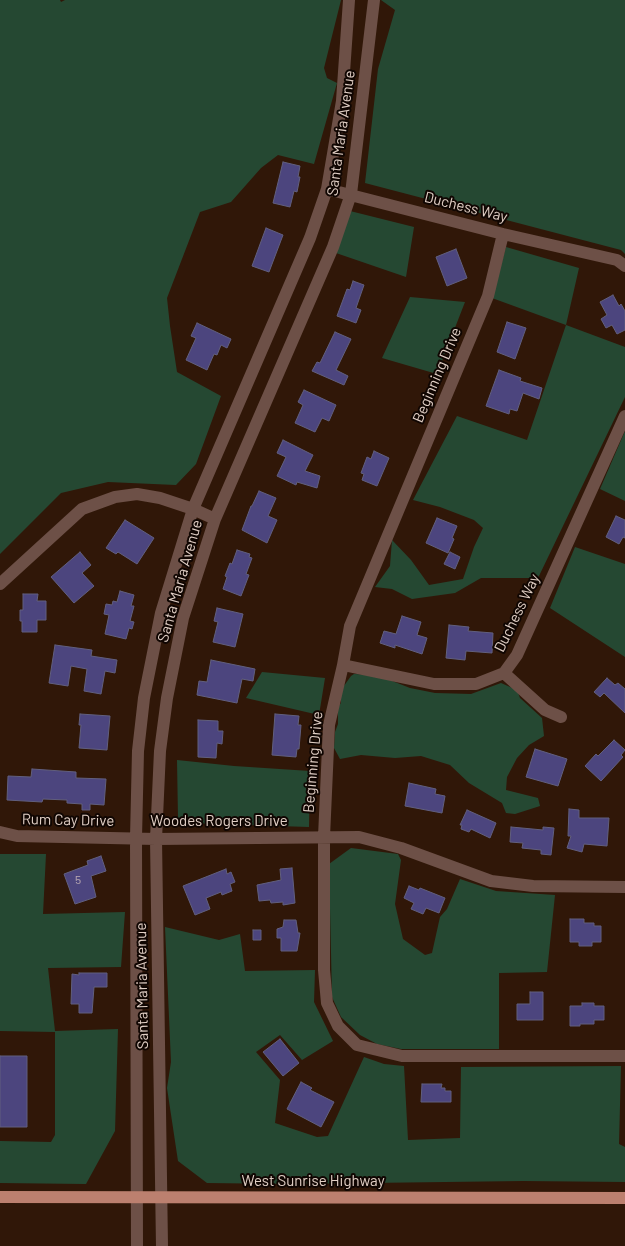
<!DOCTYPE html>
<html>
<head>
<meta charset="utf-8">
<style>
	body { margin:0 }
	canvas { display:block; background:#301708 }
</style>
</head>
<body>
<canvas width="625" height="1246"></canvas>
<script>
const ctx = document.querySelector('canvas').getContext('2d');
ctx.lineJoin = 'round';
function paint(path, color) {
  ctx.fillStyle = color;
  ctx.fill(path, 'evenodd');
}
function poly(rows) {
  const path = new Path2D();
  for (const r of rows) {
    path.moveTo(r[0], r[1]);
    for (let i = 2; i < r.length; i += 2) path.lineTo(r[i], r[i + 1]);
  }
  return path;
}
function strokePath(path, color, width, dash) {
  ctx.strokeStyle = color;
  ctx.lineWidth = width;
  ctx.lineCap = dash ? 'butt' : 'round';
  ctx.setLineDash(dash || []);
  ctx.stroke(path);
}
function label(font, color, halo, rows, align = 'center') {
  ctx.font = font + ' Barlow,sans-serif';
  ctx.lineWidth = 4;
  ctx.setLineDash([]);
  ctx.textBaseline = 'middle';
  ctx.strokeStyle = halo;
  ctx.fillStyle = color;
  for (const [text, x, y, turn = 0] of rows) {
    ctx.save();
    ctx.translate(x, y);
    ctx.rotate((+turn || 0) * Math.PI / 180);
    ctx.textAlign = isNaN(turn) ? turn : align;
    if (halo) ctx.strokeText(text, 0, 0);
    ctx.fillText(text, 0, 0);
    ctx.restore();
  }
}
const green = poly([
	[0,0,60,0,61,2,65,0,341,0,324,68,327,78,337,83,314,164,278,155,261,168,231,202,200,212,167,298,170,326,177,372,221,396,196,464,176,485,108,482,61,493,0,554],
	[381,0,625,0,625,254,621,250,365,183,378,69,395,10],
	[350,211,414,227,406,277,336,253],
	[506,247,579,268,566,325,625,347,625,397,538,578,481,578,455,593,412,599,392,589,375,587,390,566,392,540,411,560,429,585,463,579,474,547,483,528,474,520,440,507,413,500,457,416,527,440,566,325,492,298],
	[410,297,465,302,437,374,382,358],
	[625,431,625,501,600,489],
	[575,547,625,564,625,657,550,608],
	[262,672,325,678,319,715,246,698],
	[354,674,377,675,410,688,435,693,471,694,501,683,517,690,520,698,542,718,544,736,529,745,517,758,507,777,506,790,538,798,540,806,515,814,506,813,502,803,469,783,450,765,421,756,395,758,361,755,340,759,334,748,335,732,338,724,338,707,341,703,341,690,351,676],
	[177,760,234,766,310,771,309,827,186,823,178,818],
	[351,848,398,854,401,860,395,904,403,939,425,955,432,953,440,917,447,909,460,879,496,891,555,895,547,972,499,973,499,1049,401,1049,377,1044,360,1035,341,1017,332,997,329,864],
	[0,854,46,854,43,914,125,912,121,967,48,968,55,1031,118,1029,115,1131,86,1184,0,1183,0,1141,51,1142,55,1135,55,1032,0,1031],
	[165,927,219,940,240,934,245,971,315,970,314,1002,333,1041,302,1060,280,1035,256,1052,280,1080,275,1123,317,1137,328,1136,364,1057,384,1064,404,1066,408,1140,460,1138,461,1067,621,1066,619,1144,625,1147,625,1182,523,1181,289,1184,207,1183,178,1161,167,1088,171,1062]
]);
const building = poly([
	[283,162,300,166,298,177,300,177,297,192,294,191,290,207,273,203,283,162],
	[266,228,283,235,269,272,252,266,266,228],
	[456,249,467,278,447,286,436,257,456,249],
	[353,281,364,285,356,308,361,310,356,323,337,316,347,289,350,290,353,281],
	[613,295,619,306,621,304,625,311,625,330,617,334,612,325,606,328,601,319,607,315,600,302,613,295],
	[507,322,526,328,515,359,497,352,507,322],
	[197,323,231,339,227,348,221,345,217,355,214,354,207,370,186,360,196,338,191,336,197,323],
	[335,332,351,339,336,370,348,376,344,385,312,371,317,362,320,363,335,332],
	[499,370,521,378,520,381,542,388,539,399,523,393,517,411,510,409,509,414,486,406,499,370],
	[304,390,336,405,329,421,322,418,315,432,295,423,303,405,298,402,304,390],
	[283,440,313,455,305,471,320,476,317,488,297,482,296,485,277,476,286,457,277,453,283,440],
	[374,451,389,458,377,486,362,480,364,474,361,473,367,457,371,459,374,451],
	[259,491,276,498,268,516,277,520,267,543,242,530,251,506,252,506,259,491],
	[616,516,625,520,625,538,623,537,619,544,606,537,616,516],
	[437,518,457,526,452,538,454,539,448,553,426,543,437,518],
	[125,520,154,538,137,564,118,552,116,554,106,548,125,520],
	[237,550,250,554,249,557,252,558,246,574,249,575,241,596,223,589,227,577,225,576,230,563,232,564,237,550],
	[80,552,91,565,82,573,94,586,74,603,51,577,80,552],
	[450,552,460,557,455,569,444,564,450,552],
	[120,591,134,595,131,606,134,606,130,621,134,622,132,629,129,628,126,639,105,634,109,615,104,614,106,604,112,605,113,601,117,602,120,591],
	[23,594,38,594,37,601,46,601,46,620,37,620,37,632,22,632,22,621,20,621,20,610,23,610,23,594],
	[217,608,243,614,235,647,213,642,218,622,214,621,217,608],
	[402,616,421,622,417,635,427,638,422,654,395,645,395,648,380,643,384,631,396,634,402,616],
	[449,625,469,627,468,631,493,633,492,653,466,651,465,660,446,658,449,625],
	[55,645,92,650,91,656,117,660,115,673,105,671,101,694,84,691,87,669,71,666,68,686,49,683,55,645],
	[211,660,255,669,253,681,242,679,237,703,197,695,199,681,207,682,211,660],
	[607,678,615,685,618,683,625,689,625,713,604,693,600,697,594,692,607,678],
	[80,714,110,716,107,750,79,748,81,725,79,725,80,714],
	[275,714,299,716,298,725,301,725,299,749,297,749,296,757,272,755,275,714],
	[198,720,218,721,218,731,223,731,222,744,217,743,216,758,198,757,198,720],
	[614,740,625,750,621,755,623,757,601,781,585,766,596,754,598,756,614,740],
	[535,749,567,759,558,786,526,777,535,749],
	[32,769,76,772,76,778,106,779,104,805,90,804,90,810,82,810,82,804,67,803,67,800,43,799,42,802,7,800,8,776,31,777,32,769],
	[409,783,436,789,435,794,445,796,442,813,405,806,409,783],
	[569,809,579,810,579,818,609,818,607,846,584,844,582,852,567,848,571,836,568,836,569,809],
	[467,810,496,823,490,838,471,829,469,832,461,829,462,825,460,825,467,810],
	[511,827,543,830,543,827,554,828,551,855,541,854,541,850,522,848,523,843,510,842,511,827],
	[101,856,106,871,91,876,96,897,75,904,64,874,88,865,87,861,101,856],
	[292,868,295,903,283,905,283,902,271,903,270,900,259,901,257,885,281,880,280,869,292,868],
	[226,869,227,874,231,872,235,882,230,884,232,891,222,895,221,892,206,898,210,909,195,915,183,886,226,869],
	[409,886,419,890,420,888,445,898,439,913,426,908,423,914,411,909,414,903,404,898,409,886],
	[570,919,584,919,584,923,594,923,594,926,601,926,601,942,592,942,592,946,579,946,579,942,570,942,570,919],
	[284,920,296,920,298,933,300,933,297,951,281,951,281,938,277,938,277,929,283,927,284,920],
	[253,930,261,930,261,940,253,940,253,930],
	[79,973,107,973,107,987,94,987,92,1013,79,1013,79,1004,71,1004,72,974,79,975,79,973],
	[530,992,543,992,543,1020,517,1020,517,1004,530,1004,530,992],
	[582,1003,594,1003,594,1006,604,1006,604,1020,594,1020,594,1024,580,1024,580,1026,570,1026,570,1006,582,1006,582,1003],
	[280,1039,299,1063,283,1076,263,1052,280,1039],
	[0,1056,27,1056,27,1127,0,1127,0,1056],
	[301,1082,312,1088,310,1090,334,1102,321,1127,287,1109,301,1082],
	[422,1084,442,1084,441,1088,445,1088,445,1091,451,1091,451,1102,421,1102,422,1084]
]);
const minor = poly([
	[327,189,503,234,617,260,625,266],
	[503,234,488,296,350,626,343,665,329,725,324,837,324,970,327,1003,338,1026,357,1045,402,1056,625,1056],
	[0,584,82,509,115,497,137,494,160,498,193,509,215,519],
	[343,665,434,684,476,684,504,673,517,655,625,416],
	[504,673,545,710,561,717],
	[0,832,17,836,156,839,359,837,401,848,491,881,533,886,625,887],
	[137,1246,136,838,138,751,144,698,161,613,193,509,310,238,327,189,342,101,349,0],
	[162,1246,156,839,160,751,167,698,183,618,215,519,333,247,351,194,374,0]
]);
const major = poly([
	[0,1197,625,1198]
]);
const numberNames = [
	["5",78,880]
];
const streetNames = [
	["Santa Maria Avenue",341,133,-82],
	["Duchess Way",466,207,14],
	["Beginning Drive",437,375,-67],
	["Santa Maria Avenue",180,581,-74],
	["Duchess Way",517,613,-64],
	["Beginning Drive",313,762,-85],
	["Rum Cay Drive",68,820,1],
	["Woodes Rogers Drive",219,821],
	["Santa Maria Avenue",142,986,-91],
	["West Sunrise Highway",313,1181]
];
paint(green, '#254832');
paint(building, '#4c457e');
strokePath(building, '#615f7e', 1);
strokePath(minor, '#6d5047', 12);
strokePath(major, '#bc806f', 12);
label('12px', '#bcacb3', null, numberNames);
label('15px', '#e1cfc5', '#100602', streetNames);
</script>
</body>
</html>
